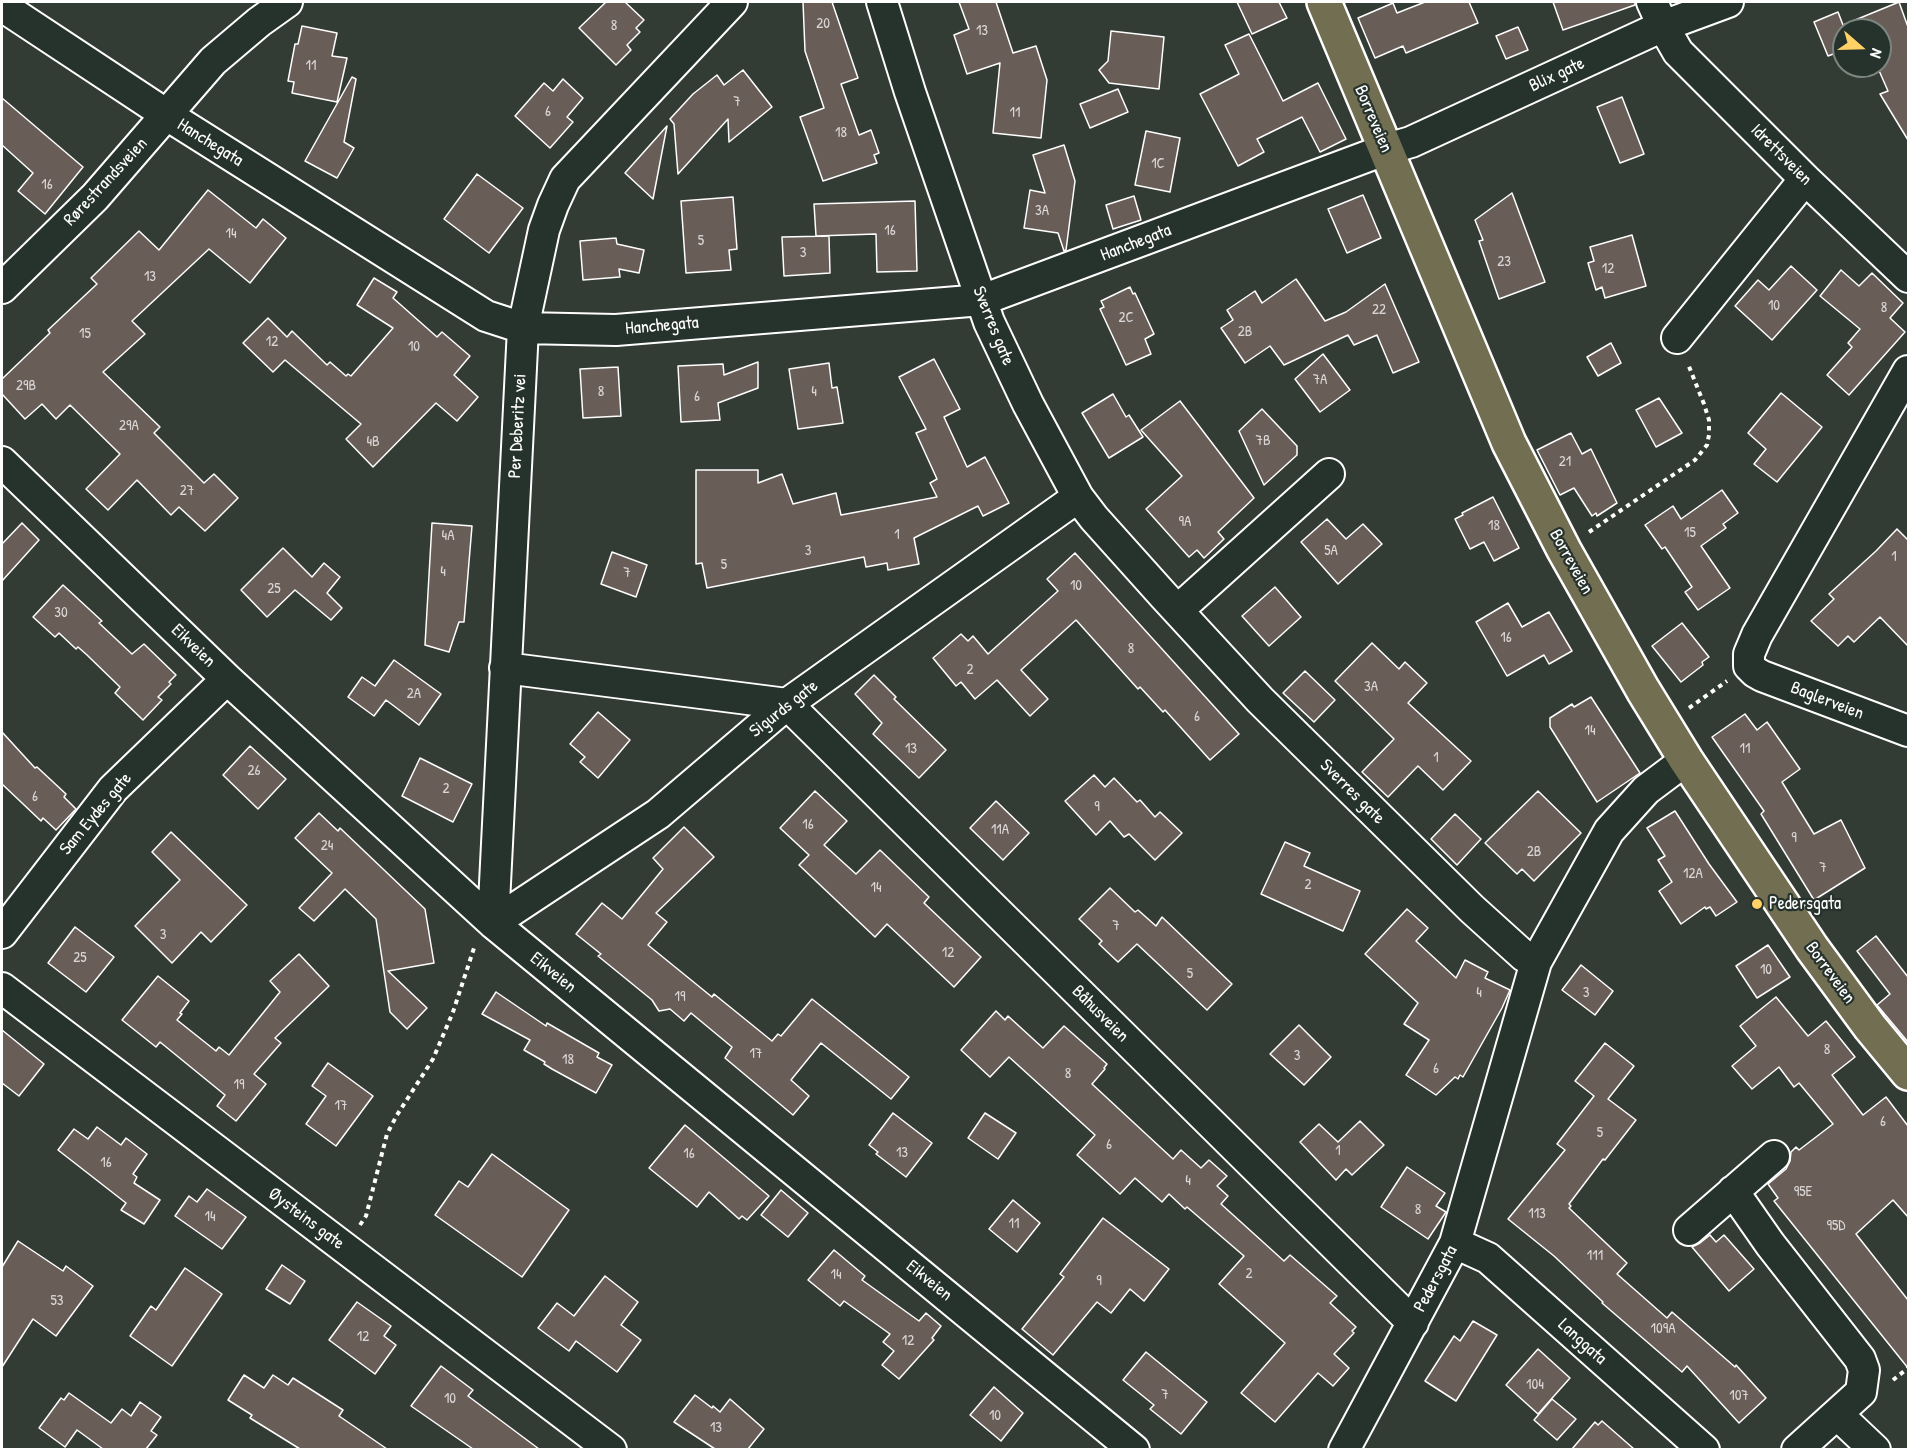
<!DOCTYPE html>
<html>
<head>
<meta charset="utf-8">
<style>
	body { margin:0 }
	#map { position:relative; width:1910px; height:1451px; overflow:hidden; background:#333b35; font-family:"Patrick Hand",sans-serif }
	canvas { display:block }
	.frame { position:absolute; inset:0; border:3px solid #fff; pointer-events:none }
	.north { position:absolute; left:1832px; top:18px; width:60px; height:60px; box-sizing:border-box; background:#26332d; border:2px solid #7d8581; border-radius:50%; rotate:110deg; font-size:16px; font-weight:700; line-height:24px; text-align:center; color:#fff }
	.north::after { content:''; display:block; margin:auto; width:21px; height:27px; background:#ffd166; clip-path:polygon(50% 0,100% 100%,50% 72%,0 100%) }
</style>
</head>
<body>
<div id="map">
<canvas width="1910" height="1451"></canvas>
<div class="frame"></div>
<div class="north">N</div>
</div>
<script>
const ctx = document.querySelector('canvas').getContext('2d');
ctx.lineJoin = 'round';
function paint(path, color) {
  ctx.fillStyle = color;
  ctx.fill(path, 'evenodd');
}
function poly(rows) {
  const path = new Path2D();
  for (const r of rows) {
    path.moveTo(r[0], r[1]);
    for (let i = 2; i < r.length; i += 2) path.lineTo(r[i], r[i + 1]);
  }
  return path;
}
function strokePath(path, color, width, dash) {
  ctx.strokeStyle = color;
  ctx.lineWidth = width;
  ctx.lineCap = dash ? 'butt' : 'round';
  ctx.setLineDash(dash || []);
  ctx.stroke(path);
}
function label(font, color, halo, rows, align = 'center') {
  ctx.font = font + ' "Patrick Hand",sans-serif';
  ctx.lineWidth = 4.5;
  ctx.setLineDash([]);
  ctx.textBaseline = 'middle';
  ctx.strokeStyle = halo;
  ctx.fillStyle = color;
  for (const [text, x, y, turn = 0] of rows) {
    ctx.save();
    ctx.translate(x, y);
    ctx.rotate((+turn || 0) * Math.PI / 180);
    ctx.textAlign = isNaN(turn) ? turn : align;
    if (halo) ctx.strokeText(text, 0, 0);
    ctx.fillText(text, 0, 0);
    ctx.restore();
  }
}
const building = poly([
	[606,2,625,2,644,20,636,28,640,32,627,45,631,50,616,65,579,28,606,2],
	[803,2,832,2,858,78,841,84,859,135,871,130,879,153,874,155,877,163,823,181,800,117,824,108,805,51,803,2],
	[959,2,996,2,1013,53,1036,46,1047,80,1041,138,993,133,1000,63,967,74,954,35,969,29,959,2],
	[1237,2,1279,2,1287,18,1252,34,1237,2],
	[1425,2,1469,2,1478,23,1406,53,1403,46,1375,58,1358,18,1393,3,1397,13,1425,2],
	[1553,2,1635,2,1635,5,1563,30,1553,2],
	[1899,2,1908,27,1908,140,1880,94,1888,91,1877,66,1880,66,1880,30,1844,30,1844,50,1828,56,1814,22,1838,12,1843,25,1899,2],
	[302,26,337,33,332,56,347,58,337,102,292,93,294,82,288,81,295,44,298,44,302,26],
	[1518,27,1528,50,1506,59,1496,36,1518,27],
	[1111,31,1164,37,1159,89,1109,83,1099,70,1108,61,1111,31],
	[1249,34,1283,101,1318,83,1346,139,1320,152,1302,117,1257,139,1264,152,1238,166,1200,94,1239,74,1225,45,1249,34],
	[743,70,772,107,729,142,728,119,678,174,674,124,670,119,693,94,717,75,724,85,743,70],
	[352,77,356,79,344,142,354,148,337,178,305,161,352,77],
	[563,79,583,98,567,117,573,122,550,148,515,116,544,83,553,91,563,79],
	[1118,89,1128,112,1090,128,1080,104,1118,89],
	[1622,97,1644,154,1620,163,1597,107,1622,97],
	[2,98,83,167,45,214,18,191,33,173,2,145,2,98],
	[667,126,653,199,625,173,667,126],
	[1146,131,1180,138,1170,192,1135,185,1146,131],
	[1064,145,1075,181,1066,250,1064,251,1058,233,1024,228,1030,190,1045,193,1033,155,1064,145],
	[477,174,523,208,489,253,444,219,477,174],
	[208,190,256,228,263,219,286,238,250,283,209,249,132,321,145,334,103,372,160,427,154,433,204,483,214,474,238,498,205,531,179,507,171,515,137,480,108,510,86,489,120,454,70,405,56,419,42,404,25,419,2,394,2,379,50,333,48,330,97,284,91,278,139,231,159,250,208,190],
	[1512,193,1545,282,1499,299,1479,241,1483,240,1475,220,1512,193],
	[1363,195,1381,238,1347,253,1328,209,1363,195],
	[1134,196,1141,220,1113,229,1106,205,1134,196],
	[733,197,737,249,729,250,731,270,686,273,681,201,733,197],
	[915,201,917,271,877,272,876,234,816,236,814,204,915,201],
	[1632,235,1646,286,1605,298,1602,287,1596,290,1588,263,1594,261,1590,247,1632,235],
	[829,236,830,273,784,276,782,237,829,236],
	[616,238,617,244,644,250,639,273,619,269,620,277,583,280,580,241,616,238],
	[1791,266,1817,290,1772,340,1735,306,1758,280,1769,290,1791,266],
	[1841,270,1859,286,1872,273,1903,303,1890,318,1905,332,1849,395,1827,375,1852,347,1848,343,1860,329,1820,296,1841,270],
	[374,278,397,292,393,298,437,337,442,332,470,356,454,375,478,397,457,421,436,403,373,467,346,439,361,424,285,360,273,372,243,343,268,318,287,337,292,331,327,365,330,362,346,376,348,374,351,376,393,328,357,305,374,278],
	[1296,279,1325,321,1346,312,1385,284,1419,362,1393,373,1377,335,1354,345,1348,335,1284,365,1270,346,1245,363,1221,328,1233,320,1227,310,1255,291,1262,303,1296,279],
	[1130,287,1133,294,1135,293,1154,334,1145,339,1151,354,1126,365,1100,309,1104,307,1101,301,1130,287],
	[1611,343,1621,363,1598,376,1587,357,1611,343],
	[1323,354,1350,390,1320,412,1295,379,1323,354],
	[934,359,960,409,944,417,967,467,985,457,1009,503,983,516,978,506,914,538,919,564,888,570,887,563,866,567,864,557,707,588,702,563,696,564,696,470,758,470,758,483,782,474,793,504,836,493,841,515,937,497,930,483,937,479,916,433,926,429,899,377,934,359],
	[758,362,758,388,718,403,720,420,681,422,678,366,723,364,724,375,758,362],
	[829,363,832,388,837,387,843,423,798,429,789,369,829,363],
	[618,367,621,416,583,418,580,369,618,367],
	[1781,393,1822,427,1777,482,1754,464,1766,449,1748,433,1781,393],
	[1113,394,1126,417,1129,415,1143,437,1109,458,1082,413,1113,394],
	[1659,398,1682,433,1656,447,1636,410,1659,398],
	[1180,401,1254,498,1218,532,1224,539,1204,558,1197,550,1189,557,1146,509,1182,476,1141,430,1180,401],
	[1262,409,1297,446,1297,455,1264,485,1239,431,1262,409],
	[1571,433,1582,454,1591,449,1617,503,1597,516,1596,513,1592,516,1574,488,1560,495,1537,450,1571,433],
	[1722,490,1738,513,1723,524,1726,528,1701,546,1730,588,1698,610,1685,592,1692,587,1665,547,1662,549,1645,525,1673,506,1681,519,1722,490],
	[1493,497,1519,548,1494,561,1484,542,1470,549,1455,519,1463,515,1462,513,1493,497],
	[1327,519,1346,539,1363,524,1382,544,1338,584,1301,542,1327,519],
	[22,523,39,540,2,581,2,544,22,523],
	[432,523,472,526,464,622,459,622,449,652,425,645,432,523],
	[1897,529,1908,540,1908,646,1880,617,1854,642,1848,636,1838,646,1811,621,1834,599,1829,594,1876,551,1897,529],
	[283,548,312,577,324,563,340,577,327,593,342,608,331,620,295,590,267,617,241,590,283,548],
	[612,552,647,565,636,597,601,584,612,552],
	[1075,553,1239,734,1210,760,1165,710,1163,712,1140,687,1138,689,1076,620,1021,670,1048,699,1030,716,997,680,975,699,961,682,956,686,933,658,961,634,968,641,973,636,988,654,1058,591,1047,579,1075,553],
	[63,585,102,621,99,623,132,654,144,644,176,675,169,682,171,684,158,697,162,700,143,720,115,693,120,687,87,655,78,647,76,649,59,633,55,637,33,617,63,585],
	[1275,587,1301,617,1269,646,1242,616,1275,587],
	[1508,603,1522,627,1549,612,1572,651,1549,664,1544,655,1507,676,1476,622,1508,603],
	[1682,623,1709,657,1702,662,1703,665,1681,682,1652,646,1682,623],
	[1372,643,1399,669,1405,662,1427,683,1408,703,1471,761,1443,790,1418,766,1388,797,1362,772,1394,739,1335,681,1372,643],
	[394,660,441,694,419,725,386,700,374,716,348,697,362,677,375,686,394,660],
	[1305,671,1335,700,1314,722,1283,693,1305,671],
	[874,675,896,697,894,699,946,750,919,778,873,734,882,723,855,694,874,675],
	[1591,697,1640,773,1597,802,1550,727,1550,718,1572,704,1574,707,1591,697],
	[598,712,630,740,598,778,580,762,585,757,570,744,598,712],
	[1745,714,1757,730,1767,722,1800,769,1782,782,1814,834,1841,820,1865,868,1814,900,1761,814,1764,811,1712,737,1745,714],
	[2,732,35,768,37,767,66,794,64,797,76,809,56,830,43,818,41,821,2,784,2,732],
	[250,746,286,779,258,809,223,775,250,746],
	[420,758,472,784,453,822,402,796,420,758],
	[1094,775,1105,787,1114,778,1137,802,1140,800,1155,817,1160,812,1182,833,1155,860,1129,834,1124,837,1110,821,1096,835,1065,801,1094,775],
	[815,791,847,821,824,845,856,874,880,850,929,897,924,903,981,957,954,987,887,924,875,937,799,865,809,855,780,828,815,791],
	[1538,791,1581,833,1534,881,1522,869,1517,874,1485,843,1538,791],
	[996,801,1029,833,1003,860,970,828,996,801],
	[1675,811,1709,864,1737,902,1716,916,1710,907,1706,909,1705,907,1681,924,1659,891,1672,882,1658,860,1665,856,1647,828,1675,811],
	[319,813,338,831,340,828,425,909,434,963,388,971,427,1008,407,1029,390,1012,376,919,345,889,314,921,299,908,332,873,295,838,319,813],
	[1455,814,1481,839,1457,865,1431,839,1455,814],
	[684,827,714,857,656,913,667,922,648,945,712,997,714,994,772,1041,778,1034,781,1036,812,999,909,1077,891,1099,821,1043,791,1080,809,1096,793,1115,725,1058,732,1047,691,1013,684,1021,670,1009,659,1011,652,1000,598,956,601,954,576,934,602,903,622,919,663,869,653,858,684,827],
	[171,832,247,905,211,942,201,932,172,963,135,926,180,880,152,852,171,832],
	[1285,842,1310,853,1304,866,1360,891,1343,931,1261,894,1285,842],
	[1110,888,1135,912,1138,910,1156,926,1162,917,1232,984,1207,1010,1137,944,1118,962,1099,944,1102,941,1079,919,1110,888],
	[1407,909,1428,928,1416,941,1456,978,1465,960,1488,972,1485,978,1510,990,1502,1008,1463,1077,1460,1075,1458,1079,1455,1077,1436,1095,1406,1075,1429,1040,1404,1024,1418,1003,1365,954,1407,909],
	[75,927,114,957,86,992,48,963,75,927],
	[1876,936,1908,977,1908,1042,1877,1005,1890,994,1857,951,1876,936],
	[1768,945,1790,977,1757,998,1736,966,1768,945],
	[299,954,329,986,275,1038,281,1043,254,1074,266,1084,236,1121,217,1106,225,1095,160,1042,156,1047,122,1020,158,976,189,1001,180,1013,182,1014,177,1020,216,1051,219,1047,229,1055,280,992,270,981,299,954],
	[1581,965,1613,991,1595,1015,1562,990,1581,965],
	[496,992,546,1026,547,1023,599,1053,597,1057,612,1065,596,1093,552,1069,544,1064,545,1062,524,1050,530,1040,482,1014,496,992],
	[1776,997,1808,1036,1826,1021,1855,1057,1832,1075,1863,1115,1886,1097,1908,1126,1908,1217,1893,1200,1856,1234,1908,1300,1908,1368,1774,1201,1778,1198,1768,1184,1786,1169,1790,1161,1791,1152,1796,1147,1799,1150,1833,1124,1799,1083,1794,1087,1779,1067,1752,1089,1732,1066,1756,1046,1740,1026,1776,997],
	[996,1011,1005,1020,1008,1016,1043,1048,1064,1026,1107,1064,1104,1068,1105,1069,1092,1084,1173,1159,1181,1150,1201,1168,1209,1160,1227,1176,1217,1186,1228,1196,1221,1204,1284,1261,1290,1255,1337,1296,1330,1303,1356,1327,1352,1331,1354,1333,1334,1354,1349,1368,1333,1386,1318,1373,1275,1422,1241,1393,1285,1343,1219,1284,1244,1256,1187,1207,1185,1209,1169,1194,1162,1202,1135,1178,1120,1194,1077,1155,1095,1135,1009,1057,990,1077,961,1050,996,1011],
	[1299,1025,1331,1057,1304,1085,1270,1054,1299,1025],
	[2,1030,44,1064,19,1096,2,1083,2,1030],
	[1605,1043,1634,1066,1608,1099,1636,1120,1605,1160,1603,1159,1569,1204,1571,1206,1569,1208,1627,1263,1617,1274,1667,1318,1672,1312,1735,1367,1736,1365,1766,1398,1739,1423,1687,1366,1682,1372,1602,1303,1603,1302,1554,1256,1508,1219,1565,1150,1557,1144,1594,1096,1575,1081,1605,1043],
	[328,1063,373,1096,336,1146,306,1124,326,1096,312,1086,328,1063],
	[893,1113,932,1143,906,1177,876,1154,878,1152,869,1145,893,1113],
	[985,1113,1016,1133,998,1159,968,1138,985,1113],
	[1360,1121,1384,1145,1352,1175,1346,1169,1336,1180,1300,1142,1319,1124,1338,1142,1360,1121],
	[685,1125,769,1196,747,1220,742,1216,739,1219,709,1192,697,1207,649,1168,685,1125],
	[97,1127,121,1145,126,1138,147,1154,133,1174,137,1177,134,1183,160,1200,144,1224,121,1210,126,1203,58,1150,74,1129,88,1139,97,1127],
	[492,1154,569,1210,522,1277,435,1215,459,1181,468,1187,492,1154],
	[1407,1167,1445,1193,1436,1206,1446,1212,1428,1239,1381,1207,1407,1167],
	[207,1189,246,1217,222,1249,175,1216,189,1196,197,1202,207,1189],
	[781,1190,808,1213,788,1237,761,1215,781,1190],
	[1013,1200,1040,1223,1017,1252,989,1229,1013,1200],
	[1103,1218,1169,1269,1144,1301,1130,1289,1111,1313,1097,1302,1053,1355,1022,1329,1064,1277,1060,1274,1103,1218],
	[1710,1235,1716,1242,1724,1235,1754,1269,1729,1291,1692,1247,1700,1243,1710,1235],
	[18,1241,63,1271,66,1266,93,1286,56,1336,33,1319,2,1367,2,1267,18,1241],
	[834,1250,865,1276,862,1280,919,1321,926,1313,941,1326,932,1338,934,1340,899,1379,882,1365,894,1351,883,1342,890,1334,844,1301,840,1306,808,1280,834,1250],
	[282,1265,305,1281,290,1304,266,1289,282,1265],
	[185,1268,222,1294,172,1366,130,1336,151,1306,156,1310,185,1268],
	[605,1276,638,1302,621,1325,641,1340,617,1372,576,1341,569,1351,538,1328,557,1303,574,1316,605,1276],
	[357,1302,391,1326,384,1336,396,1345,375,1374,329,1340,357,1302],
	[1473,1321,1497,1335,1456,1401,1425,1381,1454,1336,1460,1341,1473,1321],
	[1538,1349,1570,1378,1538,1414,1506,1385,1538,1349],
	[1146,1352,1207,1402,1181,1434,1150,1409,1154,1405,1123,1380,1146,1352],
	[441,1366,473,1390,468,1396,539,1449,473,1449,411,1406,441,1366],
	[244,1375,264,1388,273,1375,288,1385,293,1378,343,1410,339,1416,387,1449,300,1449,250,1418,252,1415,228,1400,244,1375],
	[994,1387,1023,1413,1001,1441,970,1415,994,1387],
	[69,1393,111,1423,122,1409,131,1416,140,1402,161,1417,151,1431,157,1435,146,1449,103,1449,77,1430,65,1447,39,1428,61,1398,64,1400,69,1393],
	[695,1395,712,1408,713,1406,720,1412,730,1399,764,1429,748,1449,715,1449,674,1422,695,1395],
	[1552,1399,1576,1419,1557,1440,1534,1420,1552,1399],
	[1602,1421,1634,1449,1572,1449,1595,1422,1598,1425,1602,1421]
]);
const path = poly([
	[1589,532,1695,460,1707,445,1709,435,1709,420,1704,404,1688,364],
	[1689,708,1727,681],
	[360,1225,366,1216,387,1134,397,1115,433,1059,453,1012,475,945],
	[1893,1380,1908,1368]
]);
const minor = poly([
	[882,2,910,92,989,322,1028,404,1078,497,1094,518,1164,596,1260,700,1472,909,1524,956,1536,962],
	[1652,2,1663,26,1678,52,1805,179,1908,277],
	[2,6,167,115,486,316,523,328,616,330,982,300,1387,149,1411,142,1663,26,1728,2],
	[2,288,95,197,213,61,259,22,287,2],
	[1677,338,1805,179],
	[1908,371,1757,635,1749,654,1749,666,1755,672,1762,676,1908,731],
	[2,462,227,679,493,923,1134,1450],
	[1178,610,1329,474],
	[505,668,787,704,1413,1323],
	[493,923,523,328,544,230,553,205,565,179,732,2],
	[493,923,658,814,787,704,1078,497],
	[2,933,113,789,227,679],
	[2,988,611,1450],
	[1733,1191,1770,1244,1860,1359,1864,1370,1861,1392,1797,1450],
	[1689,1230,1774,1156],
	[1455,1243,1488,1258,1704,1450],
	[1838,1415,1875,1450],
	[1344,1450,1455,1243,1536,962,1609,831,1646,790,1686,760]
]);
const major = poly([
	[1324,2,1509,443,1564,550,1643,690,1686,760,1812,948,1870,1027,1908,1073]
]);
const markers = [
	[1757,904,6,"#ffd166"]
];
const numberNames = [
	["20",823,24],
	["8",614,26],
	["13",982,31],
	["11",311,66],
	["7",737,102],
	["6",548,112],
	["11",1015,113],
	["18",841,133],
	["1C",1158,164],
	["16",47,185],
	["3A",1042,211],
	["16",890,231],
	["14",231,234],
	["5",701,241],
	["3",803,253],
	["23",1504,262],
	["12",1608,269],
	["13",150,277],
	["10",1774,306],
	["8",1884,308],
	["22",1379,310],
	["2C",1126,318],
	["2B",1245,332],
	["15",85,334],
	["12",272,342],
	["10",414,347],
	["7A",1320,380],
	["29B",26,386],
	["8",601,392],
	["4",814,392],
	["6",697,397],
	["29A",129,426],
	["7B",1263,441],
	["4B",373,442],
	["21",1565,462],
	["27",187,491],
	["9A",1185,522],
	["18",1494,526],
	["15",1690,533],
	["1",897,535],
	["4A",448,536],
	["3",808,551],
	["5A",1331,551],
	["1",1894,557],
	["5",724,565],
	["4",443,572],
	["7",627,573],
	["10",1076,586],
	["25",274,589],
	["30",61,613],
	["16",1506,638],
	["8",1131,649],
	["2",970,670],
	["3A",1371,687],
	["2A",414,694],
	["6",1197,717],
	["14",1590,731],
	["13",911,749],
	["11",1745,749],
	["1",1436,758],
	["26",254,771],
	["2",446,789],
	["6",35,797],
	["9",1097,807],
	["16",808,825],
	["11A",1000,830],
	["9",1794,838],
	["24",327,846],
	["2B",1534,852],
	["7",1823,868],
	["12A",1693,874],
	["2",1308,885],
	["14",876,888],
	["7",1116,926],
	["3",163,935],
	["12",948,953],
	["25",80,958],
	["10",1766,970],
	["5",1190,974],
	["4",1479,993],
	["3",1586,993],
	["19",680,997],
	["8",1827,1050],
	["17",756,1054],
	["3",1297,1056],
	["18",568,1060],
	["6",1436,1069],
	["8",1068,1074],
	["19",239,1085],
	["17",341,1106],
	["6",1883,1122],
	["5",1600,1133],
	["6",1109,1145],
	["1",1338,1151],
	["13",902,1153],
	["16",689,1154],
	["16",106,1163],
	["4",1188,1181],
	["95E",1803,1192],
	["8",1418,1210],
	["113",1537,1214],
	["14",210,1217],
	["11",1014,1224],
	["95D",1836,1226],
	["111",1595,1256],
	["2",1249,1274],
	["14",836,1275],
	["9",1099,1281],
	["53",57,1301],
	["109A",1663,1329],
	["12",363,1337],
	["12",908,1341],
	["104",1535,1385],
	["7",1165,1395],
	["107",1739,1396],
	["10",450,1399],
	["10",995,1416],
	["13",716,1428]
];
const streetNames = [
	["Blix gate",1557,75,-25],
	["Borreveien",1373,119,67],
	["Hanchegata",210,143,32],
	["Idrettsveien",1781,155,45],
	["Rørestrandsveien",106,182,-47],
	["Hanchegata",1136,243,-21],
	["Hanchegata",662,326,-5],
	["Sverres gate",993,326,68],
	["Per Deberitz vei",518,426,-87],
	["Borreveien",1571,562,61],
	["Eikveien",193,646,44],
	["Baglerveien",1827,701,21],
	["Sigurds gate",784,709,-38],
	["Sverres gate",1352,792,45],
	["Sam Eydes gate",96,814,-50],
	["Eikveien",553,973,39],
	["Borreveien",1830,973,54],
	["Båhusveien",1100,1014,45],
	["Øysteins gate",306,1219,37],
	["Pedersgata",1436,1279,-62],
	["Eikveien",929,1281,39],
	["Langgata",1582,1342,42]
];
const poiNames = [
	["Pedersgata",1769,904]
];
paint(building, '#695d57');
strokePath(building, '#fff', 1.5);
strokePath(minor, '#fff', 34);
strokePath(major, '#fff', 38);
strokePath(path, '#fff', 4, [4.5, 4.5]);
strokePath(minor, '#26332d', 30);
strokePath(major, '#726e52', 33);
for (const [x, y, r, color] of markers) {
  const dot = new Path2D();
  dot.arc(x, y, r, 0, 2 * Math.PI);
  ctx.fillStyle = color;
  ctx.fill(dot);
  strokePath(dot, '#26332d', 2);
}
label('15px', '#dad6d5', null, numberNames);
label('18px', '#fff', '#26332d', streetNames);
label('18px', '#fff', '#26332d', poiNames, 'left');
</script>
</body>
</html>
